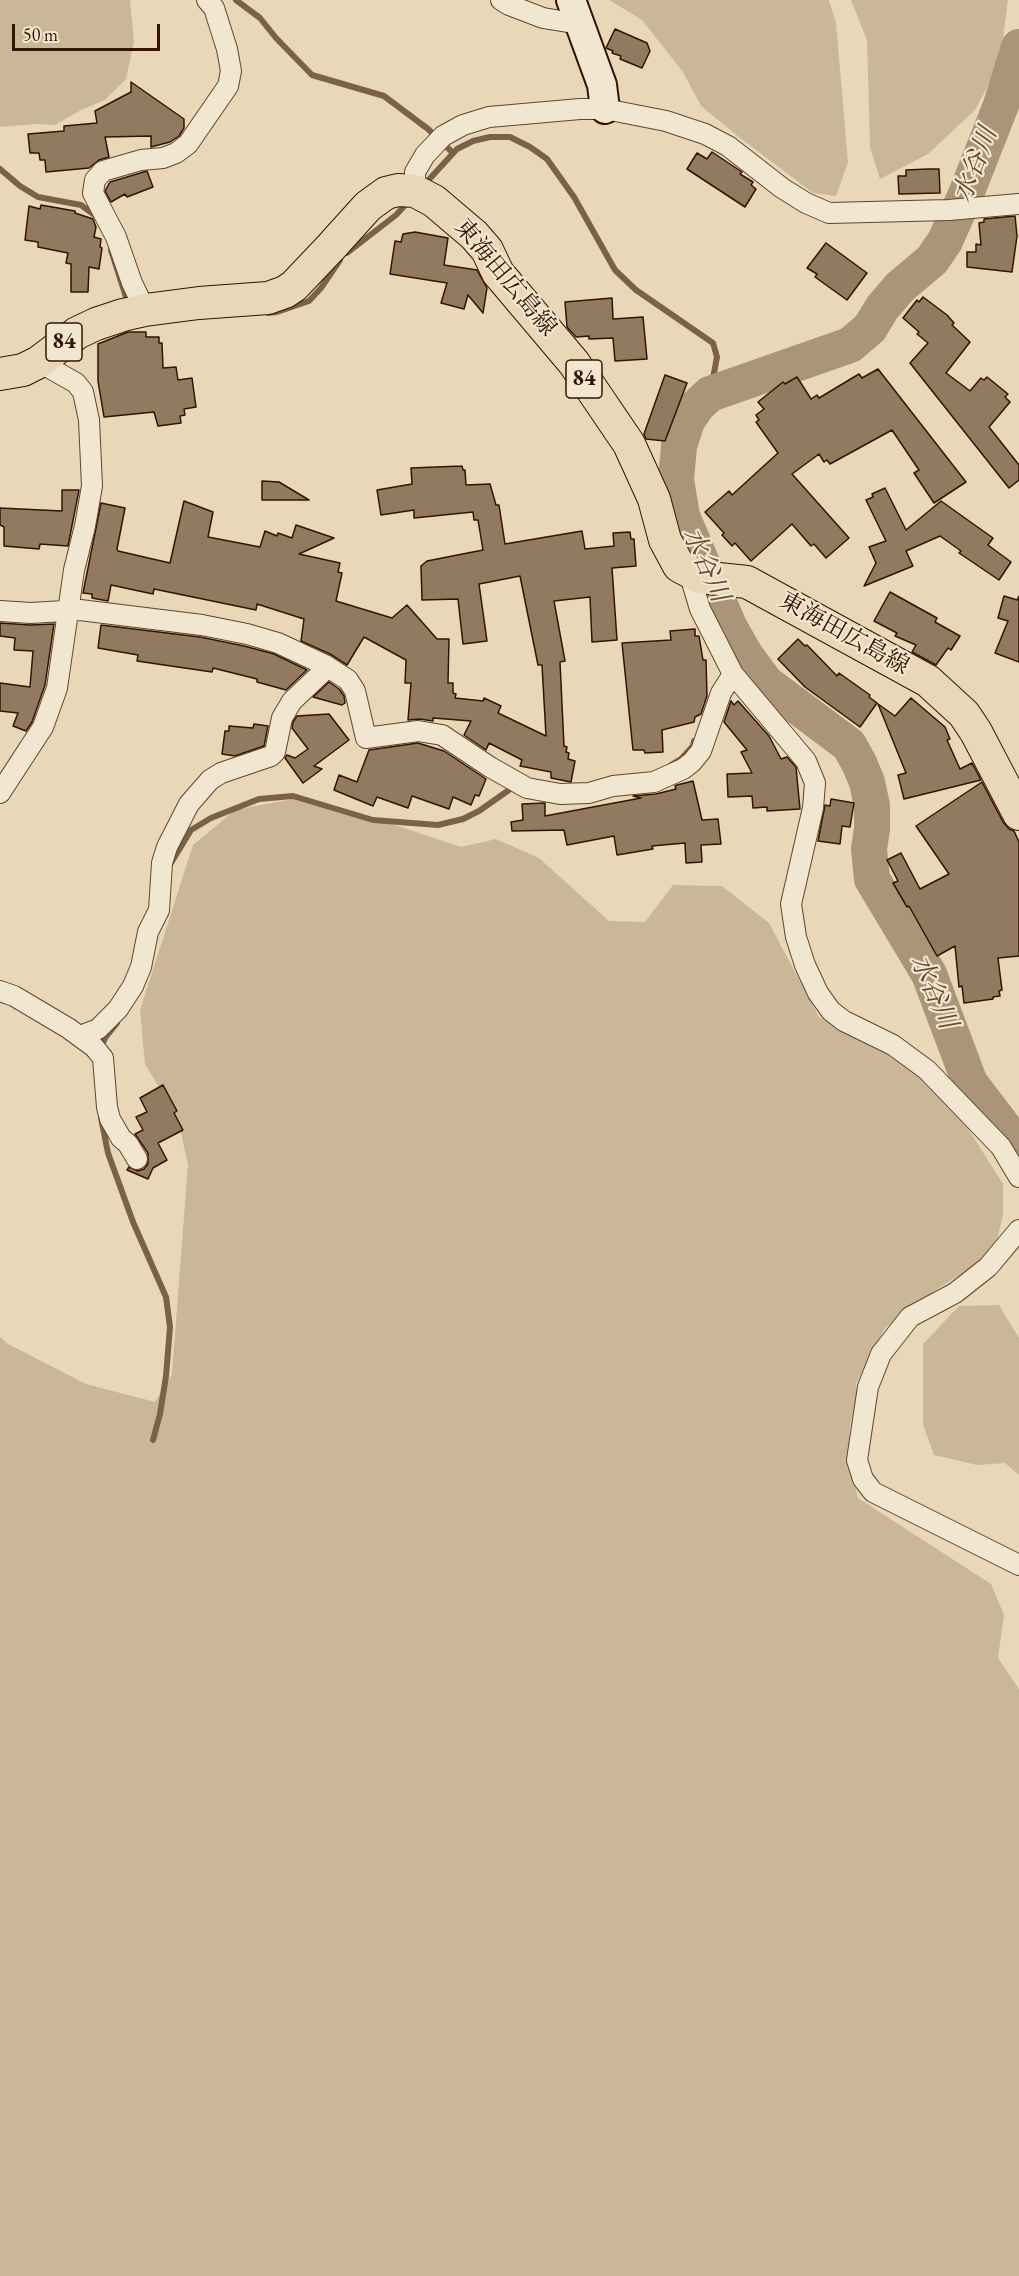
<!DOCTYPE html>
<html>
<head>
<meta charset="utf-8">
<style>
	body { margin:0 }
	#map { position:relative; width:1019px; height:2276px; overflow:hidden; background:#e9d8b7; font-family:"EB Garamond",serif }
	canvas { display:block }
	.scale { position:absolute; left:12px; top:24px; width:148px; height:27px; box-sizing:border-box; border:3px solid #331401; border-top:0; padding-left:8px; font-size:18px; line-height:21px; white-space:nowrap; color:#331401; -webkit-text-stroke:4px #f1e6d0; paint-order:stroke }
</style>
</head>
<body>
<div id="map">
<canvas width="1019" height="2276"></canvas>
<div class="scale">50 m</div>
</div>
<script>
const ctx = document.querySelector('canvas').getContext('2d');
ctx.lineJoin = 'round';
function paint(path, color) {
  ctx.fillStyle = color;
  ctx.fill(path, 'evenodd');
}
function poly(rows) {
  const path = new Path2D();
  for (const r of rows) {
    path.moveTo(r[0], r[1]);
    for (let i = 2; i < r.length; i += 2) path.lineTo(r[i], r[i + 1]);
  }
  return path;
}
function strokePath(path, color, width, dash) {
  ctx.strokeStyle = color;
  ctx.lineWidth = width;
  ctx.lineCap = dash ? 'butt' : 'round';
  ctx.setLineDash(dash || []);
  ctx.stroke(path);
}
function label(font, color, halo, rows, align = 'center') {
  ctx.font = font + ' "EB Garamond","Noto Serif JP",serif';
  ctx.lineWidth = 4.5;
  ctx.setLineDash([]);
  ctx.textBaseline = 'middle';
  ctx.strokeStyle = halo;
  ctx.fillStyle = color;
  for (const [text, x, y, turn = 0] of rows) {
    ctx.save();
    ctx.translate(x, y);
    ctx.rotate((+turn || 0) * Math.PI / 180);
    ctx.textAlign = isNaN(turn) ? turn : align;
    if (halo) ctx.strokeText(text, 0, 0);
    ctx.fillText(text, 0, 0);
    ctx.restore();
  }
}
const green = poly([
	[0,0,130,0,134,42,126,79,105,100,81,110,55,125,36,124,0,127],
	[609,0,829,0,836,23,848,162,836,196,813,193,739,137,701,106,683,72,642,20],
	[851,0,1008,0,1000,63,975,110,928,154,880,179,870,147,867,40],
	[303,797,386,822,461,847,496,839,539,858,609,921,645,922,673,885,722,886,769,923,819,1017,881,1051,909,1059,962,1119,1003,1184,1003,1215,996,1244,976,1265,937,1289,885,1328,856,1383,857,1395,850,1425,848,1457,858,1498,991,1584,1004,1615,998,1658,1019,1689,1019,2276,0,2276,0,1337,8,1344,86,1384,155,1402,172,1374,188,1165,178,1119,145,1064,140,1010,193,845,235,810],
	[999,1305,1019,1338,1019,1475,1005,1463,977,1465,934,1455,923,1424,923,1344,959,1306]
]);
const stream = poly([
	[236,0,260,18,276,38,312,75,384,96,428,129,453,153],
	[0,169,20,186,38,197,81,205,96,216],
	[423,186,457,149,473,141,490,137,510,137,530,147,547,159,574,197,615,270,636,290,713,343,717,357,710,394],
	[111,250,128,303],
	[347,253,396,215,408,202],
	[268,313,277,312,309,301,321,288,340,260],
	[730,660,739,643],
	[671,765,681,759,693,746,694,741],
	[171,863,191,830,211,818,259,799,293,796,373,820,438,825,463,819,479,811,516,785],
	[100,1050,105,1038,117,1023],
	[101,1118,108,1153,133,1222,166,1297,170,1327,166,1376,160,1414,153,1440]
]);
const river = poly([
	[1019,47,1001,105,966,194,945,241,932,260,900,287,882,308,870,328,850,345,710,394,697,406,687,421,679,446,676,480,682,516,729,626,746,656,766,683,849,745,859,763,867,782,872,806,872,829,869,849,872,879,929,974,970,1083,1019,1147]
]);
const building = poly([
	[615,29,647,43,650,51,642,68,620,59,621,56,612,53,613,51,606,48,615,29],
	[131,82,184,119,184,128,179,136,170,142,151,147,151,136,105,137,109,157,99,160,89,168,46,172,45,160,40,160,39,153,30,153,28,134,64,131,64,126,97,123,95,111,131,92,131,82],
	[712,152,742,172,740,174,753,182,751,185,756,189,745,207,687,169,697,153,707,159,712,152],
	[928,169,939,169,940,193,899,194,898,176,906,176,906,170,928,169],
	[147,171,153,187,127,197,125,194,111,202,105,191,110,182,147,171],
	[41,205,75,211,75,213,93,219,96,227,94,237,101,239,100,247,102,248,99,269,89,267,88,292,71,292,71,264,66,263,68,253,38,247,38,242,25,240,29,206,40,209,41,205],
	[1015,216,1017,236,1012,272,967,267,967,252,976,252,976,244,981,245,979,223,984,222,984,219,1015,216],
	[415,232,448,238,444,265,477,270,487,288,483,313,468,295,464,309,441,303,447,283,390,274,395,241,401,242,403,234,415,232],
	[826,243,867,273,847,300,815,277,817,274,807,268,826,243],
	[923,297,947,315,954,323,952,325,970,342,946,373,970,391,981,378,984,380,987,377,1008,394,1005,397,1010,402,989,427,1019,465,1019,480,1009,488,910,363,928,343,917,334,919,332,903,318,917,300,919,302,923,297],
	[612,298,613,319,643,317,647,359,615,361,613,338,589,339,589,336,576,337,567,327,565,302,612,298],
	[128,332,146,332,146,337,159,337,159,343,162,343,163,368,176,367,178,380,192,378,196,407,184,409,185,415,180,416,181,423,158,426,154,412,104,417,98,381,98,344,128,332],
	[878,369,966,482,934,503,914,473,919,470,892,430,830,464,827,460,824,462,819,454,792,474,849,538,826,558,814,544,811,546,792,524,751,561,735,543,732,546,722,535,724,533,705,512,729,491,732,495,778,453,756,422,759,420,756,415,764,409,758,402,783,382,785,384,797,377,811,399,817,395,819,398,859,374,862,378,878,369],
	[665,375,687,383,665,441,646,439,644,434,665,375],
	[462,466,463,470,465,470,466,485,490,484,496,505,499,505,505,544,582,531,585,549,614,546,613,533,630,532,631,539,634,539,636,566,612,568,617,640,592,642,590,597,554,601,565,661,560,662,564,746,567,747,566,752,569,753,568,759,575,761,571,782,551,778,551,772,520,766,522,760,489,743,486,750,464,735,471,721,433,718,433,721,420,719,408,720,411,683,405,683,406,660,364,637,347,665,330,654,301,641,304,619,257,604,256,610,154,589,153,594,111,585,108,601,92,598,92,594,83,593,101,503,125,508,117,549,118,551,170,563,184,501,213,512,208,537,260,547,265,531,277,536,278,533,292,538,296,525,334,538,299,554,340,563,338,572,342,573,336,601,392,618,407,605,437,639,449,639,448,683,453,683,453,693,456,694,455,698,483,701,484,698,501,706,498,713,546,736,542,665,538,665,520,576,479,584,487,641,463,644,458,599,422,600,421,566,427,561,483,550,478,520,474,520,473,512,414,518,414,510,381,515,377,490,412,484,411,468,462,466],
	[262,481,279,482,309,500,262,500,262,481],
	[885,488,906,530,941,501,993,538,988,545,1011,562,999,580,959,553,961,551,940,536,906,551,913,566,864,586,876,563,869,547,886,541,866,500,873,497,872,494,885,488],
	[62,490,79,490,68,546,40,544,39,549,4,546,4,527,0,525,0,508,62,511,62,490],
	[890,592,937,618,935,622,960,636,951,650,948,648,936,665,912,652,916,645,895,636,897,633,874,621,890,592],
	[1004,596,1017,600,1019,596,1019,662,995,653,1008,621,998,618,1004,596],
	[0,623,30,625,54,624,45,685,32,722,26,731,13,726,18,713,0,711,0,683,30,687,33,651,14,650,15,638,0,636,0,623],
	[101,625,200,637,244,646,274,654,307,670,286,690,257,682,257,679,213,668,212,672,137,661,138,655,98,648,101,625],
	[695,629,695,636,699,636,703,660,706,660,707,696,701,714,695,717,694,722,662,730,663,752,645,753,644,750,633,750,622,643,671,640,670,631,695,629],
	[798,639,805,646,807,645,837,676,839,673,870,695,869,697,877,703,860,727,805,687,778,659,798,639],
	[329,682,339,689,344,696,345,703,342,705,313,697,329,682],
	[911,698,945,727,950,739,947,740,960,769,972,763,981,780,904,799,898,775,906,773,878,704,895,716,911,698],
	[731,701,734,705,738,701,769,736,781,759,787,757,796,767,800,809,767,811,767,807,753,808,752,796,728,797,727,774,752,773,741,752,747,750,724,722,731,701],
	[329,714,349,740,314,766,322,769,303,783,285,758,287,755,295,758,308,749,292,728,293,722,297,716,329,714],
	[254,724,268,726,264,746,235,756,222,754,225,731,229,731,229,726,253,728,254,724],
	[418,743,444,751,486,779,479,796,475,795,471,805,453,797,449,809,412,796,408,808,377,797,373,806,334,790,339,775,357,782,369,750,418,743],
	[693,781,702,820,718,819,721,844,701,845,702,862,686,863,685,843,652,846,653,849,617,855,614,836,567,845,564,830,512,831,511,822,523,820,522,804,545,803,545,816,641,798,633,796,656,794,676,789,675,786,677,785,693,781],
	[982,782,1003,822,1009,829,1014,831,1019,842,1019,956,998,958,1002,990,999,991,1000,996,993,997,993,999,964,1003,962,986,959,987,955,946,937,956,909,906,907,907,893,883,898,881,887,860,901,853,920,889,949,874,916,826,982,782],
	[831,799,854,803,850,827,842,826,840,844,818,841,825,805,830,806,831,799],
	[163,1085,177,1111,174,1113,183,1130,158,1143,167,1160,153,1168,148,1179,127,1170,129,1167,138,1171,144,1169,148,1164,148,1153,135,1134,143,1130,136,1117,147,1112,140,1098,163,1085]
]);
const street = poly([
	[501,0,509,5,543,18,580,24],
	[415,191,415,172,425,155,443,136,463,125,489,117,580,109,605,109,666,121,705,134,728,146,782,188,806,203,829,213,949,210,1019,204],
	[145,310,132,283,116,237,93,193,95,180,103,171,141,160,163,158,176,153,188,144,228,86,231,71,227,49,214,8,207,0],
	[689,572,700,609,733,674,806,761,815,783,813,808,791,904,796,937,805,965,818,993,831,1011,844,1021,893,1045,927,1070,1001,1147,1019,1177],
	[0,611,31,613,80,610,202,625,247,634,278,643,325,665,348,680,355,691,366,738,418,731,442,735,490,767,527,788,560,794,589,793,613,786,654,782,683,769,692,762,701,751,721,693,733,674],
	[0,793,43,727,57,688,74,570,85,526,92,486,89,420,83,392,76,383,39,362],
	[0,991,14,996,68,1028,94,1047,103,1058,107,1107,110,1119,121,1138,128,1144,137,1159],
	[80,1036,98,1029,118,1009,133,986,141,967,148,932,159,910,162,863,167,847,189,804,210,780,221,773,271,756,275,752,282,718,292,701,328,667],
	[1019,1230,988,1267,955,1293,910,1317,881,1354,868,1387,857,1460,863,1479,873,1492,1019,1565]
]);
const secondary = poly([
	[571,0,602,85,605,109]
]);
const primary = poly([
	[0,374,23,370,39,362,77,333,96,324,123,315,145,310,199,303,268,298,285,292,294,286,331,247,368,206,386,193,398,190,415,191,434,201,474,235,487,250,498,273,574,363,629,444,654,499,665,540,679,566,700,577,747,582,928,681,964,714,976,732,1019,814]
]);
const shields = [
	[64,342,36],
	[584,379,36]
];
const shieldNames = [
	["84",64,342],
	["84",584,379]
];
const streetNames = [
	["東海田広島線",505,278,50],
	["東海田広島線",844,634,29]
];
const waterNames = [
	["水谷川",976,165,-69],
	["水谷川",705,565,66],
	["水谷川",933,992,66]
];
paint(green, '#cab798');
strokePath(stream, '#7b6149', 6);
strokePath(river, '#ab9579', 36);
paint(building, '#927a60');
strokePath(building, '#331401', 1.5);
strokePath(street, '#60452e', 22);
strokePath(secondary, '#331401', 32);
strokePath(primary, '#331401', 34);
strokePath(street, '#f1e6d0', 20);
strokePath(secondary, '#f1e6d0', 28);
strokePath(primary, '#e9d8b7', 32);
for (const [x, y, w] of shields) {
  const box = new Path2D();
  box.roundRect(x - w / 2, y - 19, w, 38, 4.5);
  ctx.fillStyle = '#f1e6d0';
  ctx.fill(box);
  strokePath(box, '#331401', 1.5);
}
label('bold 22px', '#331401', null, shieldNames);
label('24px', '#331401', '#f1e6d0', streetNames);
label('italic 26px', '#634831', '#f1e6d0', waterNames);
</script>
</body>
</html>
